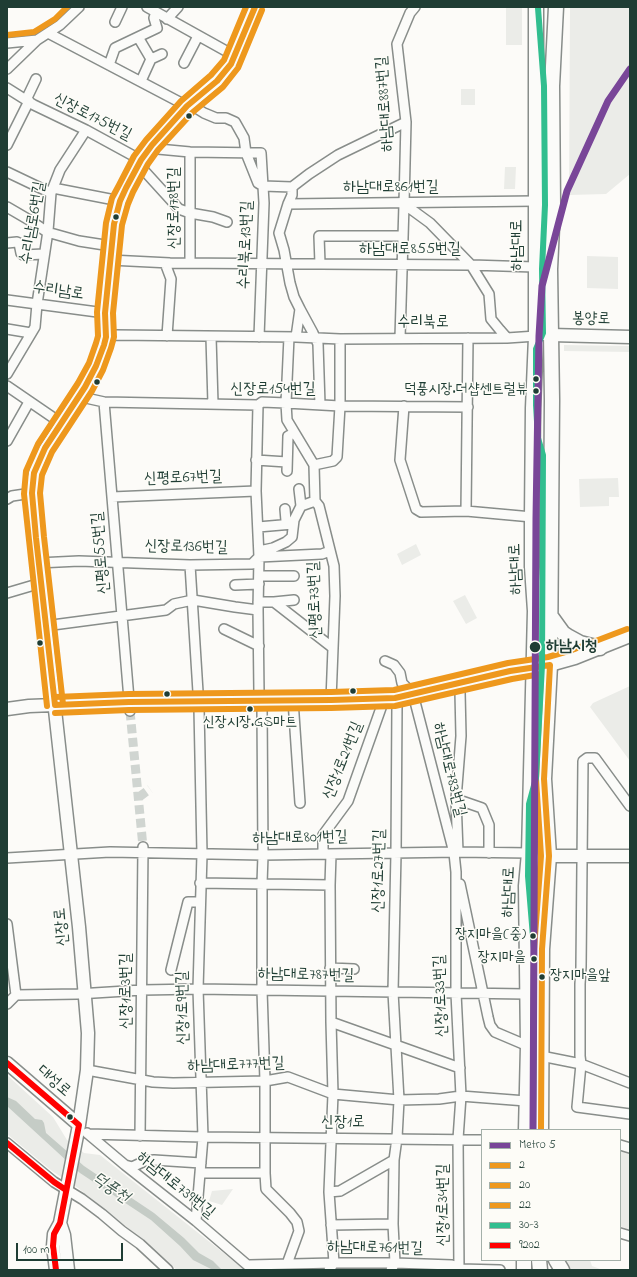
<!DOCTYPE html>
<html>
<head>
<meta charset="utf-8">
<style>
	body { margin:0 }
	#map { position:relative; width:637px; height:1277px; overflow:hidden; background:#fcfbf8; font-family:"Indie Flower",sans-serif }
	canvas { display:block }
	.frame { position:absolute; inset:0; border:8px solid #1f3d34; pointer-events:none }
	.legend { position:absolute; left:481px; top:1129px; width:140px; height:132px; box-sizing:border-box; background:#fdfcf7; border:1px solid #a4b0a9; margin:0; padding:5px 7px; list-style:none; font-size:12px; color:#1f3d34 }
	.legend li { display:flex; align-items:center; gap:8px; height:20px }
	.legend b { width:20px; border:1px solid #a4b0a9 }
	.scale { position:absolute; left:16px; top:1243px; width:107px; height:18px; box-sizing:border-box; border:2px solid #1f3d34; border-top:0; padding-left:5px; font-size:12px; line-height:14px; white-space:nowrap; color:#1f3d34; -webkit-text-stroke:3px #fdfcf7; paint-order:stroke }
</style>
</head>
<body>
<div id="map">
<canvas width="637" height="1277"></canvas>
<div class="frame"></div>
<ul class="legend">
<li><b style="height:5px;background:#794698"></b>Metro 5</li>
<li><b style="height:5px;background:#ee981d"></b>2</li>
<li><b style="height:5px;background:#ee981d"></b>20</li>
<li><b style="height:5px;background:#ee981d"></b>22</li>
<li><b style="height:5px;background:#31be8f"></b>30-3</li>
<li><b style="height:5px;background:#f00"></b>9202</li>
</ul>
<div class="scale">100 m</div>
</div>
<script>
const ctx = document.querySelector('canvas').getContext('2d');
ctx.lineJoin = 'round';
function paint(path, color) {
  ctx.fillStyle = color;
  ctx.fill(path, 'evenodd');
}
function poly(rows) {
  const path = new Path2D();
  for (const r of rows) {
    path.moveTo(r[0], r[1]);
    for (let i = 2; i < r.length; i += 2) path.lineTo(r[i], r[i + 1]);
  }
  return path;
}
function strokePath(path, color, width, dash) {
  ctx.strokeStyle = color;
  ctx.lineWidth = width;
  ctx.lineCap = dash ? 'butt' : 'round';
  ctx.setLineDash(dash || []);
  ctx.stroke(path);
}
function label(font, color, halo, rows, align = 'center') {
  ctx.font = font + ' "Indie Flower","Poor Story",sans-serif';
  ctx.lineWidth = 3;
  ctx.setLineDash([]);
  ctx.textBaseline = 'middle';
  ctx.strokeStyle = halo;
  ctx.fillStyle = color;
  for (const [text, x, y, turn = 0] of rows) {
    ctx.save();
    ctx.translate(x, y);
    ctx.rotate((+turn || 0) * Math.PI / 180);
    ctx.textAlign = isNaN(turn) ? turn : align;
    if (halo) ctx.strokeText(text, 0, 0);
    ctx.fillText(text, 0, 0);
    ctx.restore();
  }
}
const green = poly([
	[506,7,522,7,522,45,506,45],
	[570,7,630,7,630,174,606,194,569,195],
	[461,89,475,89,475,105,461,105],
	[505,167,516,167,515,189,504,189],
	[587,256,618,257,618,289,587,288],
	[564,345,630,346,630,352,564,351],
	[618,478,619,497,609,497,609,506,580,507,579,479],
	[416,544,421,555,402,565,397,554],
	[465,595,477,618,466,624,453,601],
	[630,686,630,761,590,707,593,703],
	[7,1075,53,1117,67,1140,84,1153,100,1155,245,1270,177,1270,144,1241,78,1188,52,1171,7,1134],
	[623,1151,630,1152,630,1230,620,1226,620,1153],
	[233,1189,222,1205,209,1201,212,1191],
	[560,1260,590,1260,592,1266,603,1270,566,1270]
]);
const water = poly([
	[7,1097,16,1101,35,1119,42,1120,44,1123,46,1133,84,1166,154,1213,184,1238,199,1253,213,1261,222,1270,213,1270,193,1260,180,1246,151,1220,80,1173,7,1106]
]);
const streetTunnel = poly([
	[130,711,143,847],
	[139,797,150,789]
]);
const street = poly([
	[147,7,235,56],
	[167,19,178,7],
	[115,22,122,7],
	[48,33,187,106],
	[138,37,151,59],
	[7,43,37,40,60,25,79,7],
	[184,63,198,36],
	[109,65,115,48,157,28,154,18,156,12],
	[7,69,37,40],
	[141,81,151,59,162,54],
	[7,88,34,105,86,130,141,160],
	[26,100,36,79],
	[191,102,196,108,204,113,216,118,226,118,235,122,244,138,246,153,258,183,263,186,292,187,309,174,338,155,406,122],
	[7,145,29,101],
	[152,145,158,149,190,152,261,153,264,203,259,337],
	[190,152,190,263],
	[139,165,179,209,190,213,213,217,227,222],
	[7,172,51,193],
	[292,187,292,195,288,204,279,233,284,250,290,283,294,297,300,309,296,337],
	[53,188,120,201],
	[288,204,535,201],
	[404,204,430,223,471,265,489,294,491,319,500,330,507,338],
	[7,207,31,221,47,232,79,241,111,246],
	[7,243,17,242,19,243,21,253,23,255,44,254],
	[110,260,170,263,471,265,535,267],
	[165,263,171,279,167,336],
	[320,264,319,236,403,236],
	[7,300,105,313],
	[300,309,313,333,318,344,320,405],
	[7,329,31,333],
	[106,337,115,335,296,337,340,339,507,338,551,335],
	[211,337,213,404],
	[289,337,286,403,287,420,314,465],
	[400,338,404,204,406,122,397,44,410,13,415,7],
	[7,374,35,327,37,304,48,231,51,193,60,170,86,130],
	[7,386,61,423],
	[80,394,86,398,104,402,258,405,262,402,286,403,340,406,468,407],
	[104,402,130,711],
	[258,405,256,491,259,557,258,610,259,693,262,707,263,855,262,884,262,990,265,1081,265,1173,266,1189,290,1213,297,1222,299,1231,287,1264],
	[404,406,400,460,416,509,421,512,466,511,532,517],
	[7,441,29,402],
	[256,460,287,462],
	[287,471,288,436,294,433],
	[299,489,301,506,315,501],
	[112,497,256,491],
	[7,499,12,496,32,493],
	[466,511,468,338],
	[258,527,293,524,286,521,285,509],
	[259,551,273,548,286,542,292,537,294,520,301,506],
	[38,563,79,561,190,565,252,564,259,557,322,554,330,551],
	[190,565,199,708,202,854,198,989,203,1137,196,1221],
	[259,576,294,576],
	[235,585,259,584],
	[7,593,41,583],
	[258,602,274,602,333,648],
	[274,602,294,600],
	[45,626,166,610,174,604,193,600,235,607,258,610],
	[224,629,259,646],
	[385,661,394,665,400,673,402,683,413,694,454,853,456,872,456,993,461,1096,458,1139,459,1270],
	[293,700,300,803],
	[331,700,335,596,334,566,319,506,315,501,314,465,333,461,337,457,340,406,340,339],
	[456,799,482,808,489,825,489,853],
	[630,806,595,758,587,758,583,761,581,967,580,984,580,1056,581,1064,577,1107,630,1114],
	[458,852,456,799,461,736,460,692,458,683],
	[323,854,323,835,348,801,381,708,380,698],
	[7,858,110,852,263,855,458,852,529,853],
	[200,883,330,885],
	[460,884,488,1017,490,1025,495,1032,528,1046,541,1056,581,1064,630,1083],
	[7,924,16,995,7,1004],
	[330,968,354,969],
	[171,970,188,902,200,902],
	[16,995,78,994,142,990,198,989,526,994],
	[331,1022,460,1068],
	[87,1070,153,1082,173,1083,265,1081,288,1077,333,1094,399,1100,439,1099,461,1096,526,1101],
	[87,1133,125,1165,196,1221,252,1269],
	[88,1134,203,1137,482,1140],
	[140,1136,143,847],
	[7,1143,54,1182,82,1199,102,1214,122,1231,140,1244,168,1270],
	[620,1145,630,1148],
	[125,1165,132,1167,145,1161,154,1160,201,1163],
	[200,1173,265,1173],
	[329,1192,340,1191,394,1160],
	[331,1225,393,1224],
	[620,1233,630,1236],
	[249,1265,334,1263,395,1263,452,1265,460,1269,500,1270],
	[329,1270,334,1263,329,1192,333,1094,331,1022,330,885,331,854],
	[391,1270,395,1263,393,1224,394,1160,397,1138,399,1100,393,992,396,853,397,705,395,698]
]);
const secondary = poly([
	[551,335,630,337],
	[7,709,29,706,129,702,331,700,395,698,510,671,550,665,575,658,630,636],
	[549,856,630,856],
	[7,1063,79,1125],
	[60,1223,64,1235,68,1270],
	[56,1270,53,1246,54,1234,60,1223,79,1125,87,1070,88,1033,79,927,36,538,32,493,33,481,37,465,41,456,85,387,96,366,104,345,106,337,105,313,114,224,120,201,126,188,141,160,152,145,187,106,217,81,231,64,255,7]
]);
const primary = poly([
	[550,615,563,633,569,637,580,643,600,648],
	[526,1130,528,1046,526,886,529,853,535,611,532,567,532,517,533,408,536,337,536,7],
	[541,1130,542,949,549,856,544,779,550,665,552,400,550,269,553,205,552,86,556,7],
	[539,1260,540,1270],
	[556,1260,562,1270],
	[524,1270,524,1260]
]);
const bus1 = poly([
	[55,705,129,702,331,700,395,698,510,671,550,665,544,779,549,856,542,949,541,1130],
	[55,705,36,538,32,493,34,473,45,448,85,387,96,366,104,345,106,337,105,313,114,224,120,201,126,188,141,160,152,145,187,106,217,81,231,64,255,7]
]);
const bus2 = poly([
	[63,704,44,537,40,493,42,475,52,452,92,391,103,370,111,348,114,337,113,313,122,225,128,204,133,192,148,164,158,150,193,112,223,87,238,68,262,10],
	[55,713,129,710,331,708,395,706,512,679,541,674,536,779,541,856,534,949,533,1130]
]);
const bus3 = poly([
	[7,35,34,32,55,19,67,7],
	[55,697,129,694,331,692,394,690,508,663,548,657,572,650,627,629],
	[47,706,24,494,26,471,38,444,78,383,89,363,96,343,98,336,97,312,106,223,112,198,119,185,134,156,146,140,181,101,211,75,224,60,246,7]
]);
const bus4 = poly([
	[533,1130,534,949,528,876,529,804,536,778,542,665,543,455,538,438,536,405,536,349,543,333,542,269,545,205,544,86,538,8]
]);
const bus5 = poly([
	[7,1063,79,1125,60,1223,54,1234,53,1246,56,1270],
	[7,1143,54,1182,66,1190]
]);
const metro1 = poly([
	[533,1130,536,518,539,336,542,286,567,191,608,101,630,69]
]);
const markers = [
	[189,116,3.5,"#1f3d34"],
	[116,217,3.5,"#1f3d34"],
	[536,379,3.5,"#1f3d34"],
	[97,382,3.5,"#1f3d34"],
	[536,391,3.5,"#1f3d34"],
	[40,643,3.5,"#1f3d34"],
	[535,647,6,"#1f3d34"],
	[353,691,3.5,"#1f3d34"],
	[167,694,3.5,"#1f3d34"],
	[250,709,3.5,"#1f3d34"],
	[533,936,3.5,"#1f3d34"],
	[534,959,3.5,"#1f3d34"],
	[542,977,3.5,"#1f3d34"],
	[70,1117,3.5,"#1f3d34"]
];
const busNames = [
	["덕풍시장.더샵센트럴뷰",528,391],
	["신장시장.GS마트",250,724,"center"],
	["장지마을(중)",526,936],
	["장지마을",526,959],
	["장지마을앞",550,977,"left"]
];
const streetNames = [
	["하남대로887번길",386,104,-94],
	["신장로175번길",92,118,27],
	["하남대로861번길",391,188],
	["신장로178번길",175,208,-90],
	["수리남로6번길",34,223,-80],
	["수리북로13번길",247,245,-88],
	["하남대로",518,245,-90],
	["하남대로855번길",410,250],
	["수리남로",58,292,8],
	["봉양로",591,320,1],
	["수리북로",423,323],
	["신장로154번길",273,390],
	["신평로67번길",183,479,-2],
	["신장로136번길",186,548,1],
	["신평로55번길",102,553,-95],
	["하남대로",517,569,-92],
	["신평로73번길",316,600,-92],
	["신장1로21번길",344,761,-68],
	["하남대로783번길",448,770,76],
	["하남대로801번길",300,839,-1],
	["신장1로27번길",380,871,-89],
	["하남대로",510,892,-88],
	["신장로",63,927,-95],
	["하남대로787번길",306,976,1],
	["신장1로3번길",127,991,-90],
	["신장1로33번길",442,996,-92],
	["신장1로9번길",184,1008,-91],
	["하남대로777번길",236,1066,-2],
	["대성로",53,1082,41],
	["신장1로",343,1123],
	["하남대로739번길",175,1186,39],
	["신장1로34번길",444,1205,-90],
	["하남대로761번길",375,1249,1]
];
const stopNames = [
	["하남시청",546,647]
];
const waterNames = [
	["덕풍천",110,1189,34]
];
paint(green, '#ebece8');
paint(water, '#c5ccc6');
strokePath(streetTunnel, '#d0d5d1', 9, [9, 4.5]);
strokePath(street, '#888d8a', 12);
strokePath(secondary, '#888d8a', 15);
strokePath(primary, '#888d8a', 17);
strokePath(street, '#fbfbf9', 9);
strokePath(secondary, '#fbfbf9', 12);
strokePath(primary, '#fbfbf9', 14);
strokePath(bus1, '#ee981d', 6);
strokePath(bus2, '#ee981d', 6);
strokePath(bus3, '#ee981d', 6);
strokePath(bus4, '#31be8f', 6);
strokePath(bus5, '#f00', 6);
strokePath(metro1, '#794698', 7);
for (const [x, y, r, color] of markers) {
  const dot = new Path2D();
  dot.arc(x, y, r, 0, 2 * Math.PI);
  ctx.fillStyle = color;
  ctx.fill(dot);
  strokePath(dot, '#fdfcf7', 1.5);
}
label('15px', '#1f3d34', '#fdfcf7', busNames, 'right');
label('16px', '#1f3d34', '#fdfcf7', streetNames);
label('bold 16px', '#1f3d34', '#fdfcf7', stopNames, 'left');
label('italic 17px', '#435c53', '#fdfcf7', waterNames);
</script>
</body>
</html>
